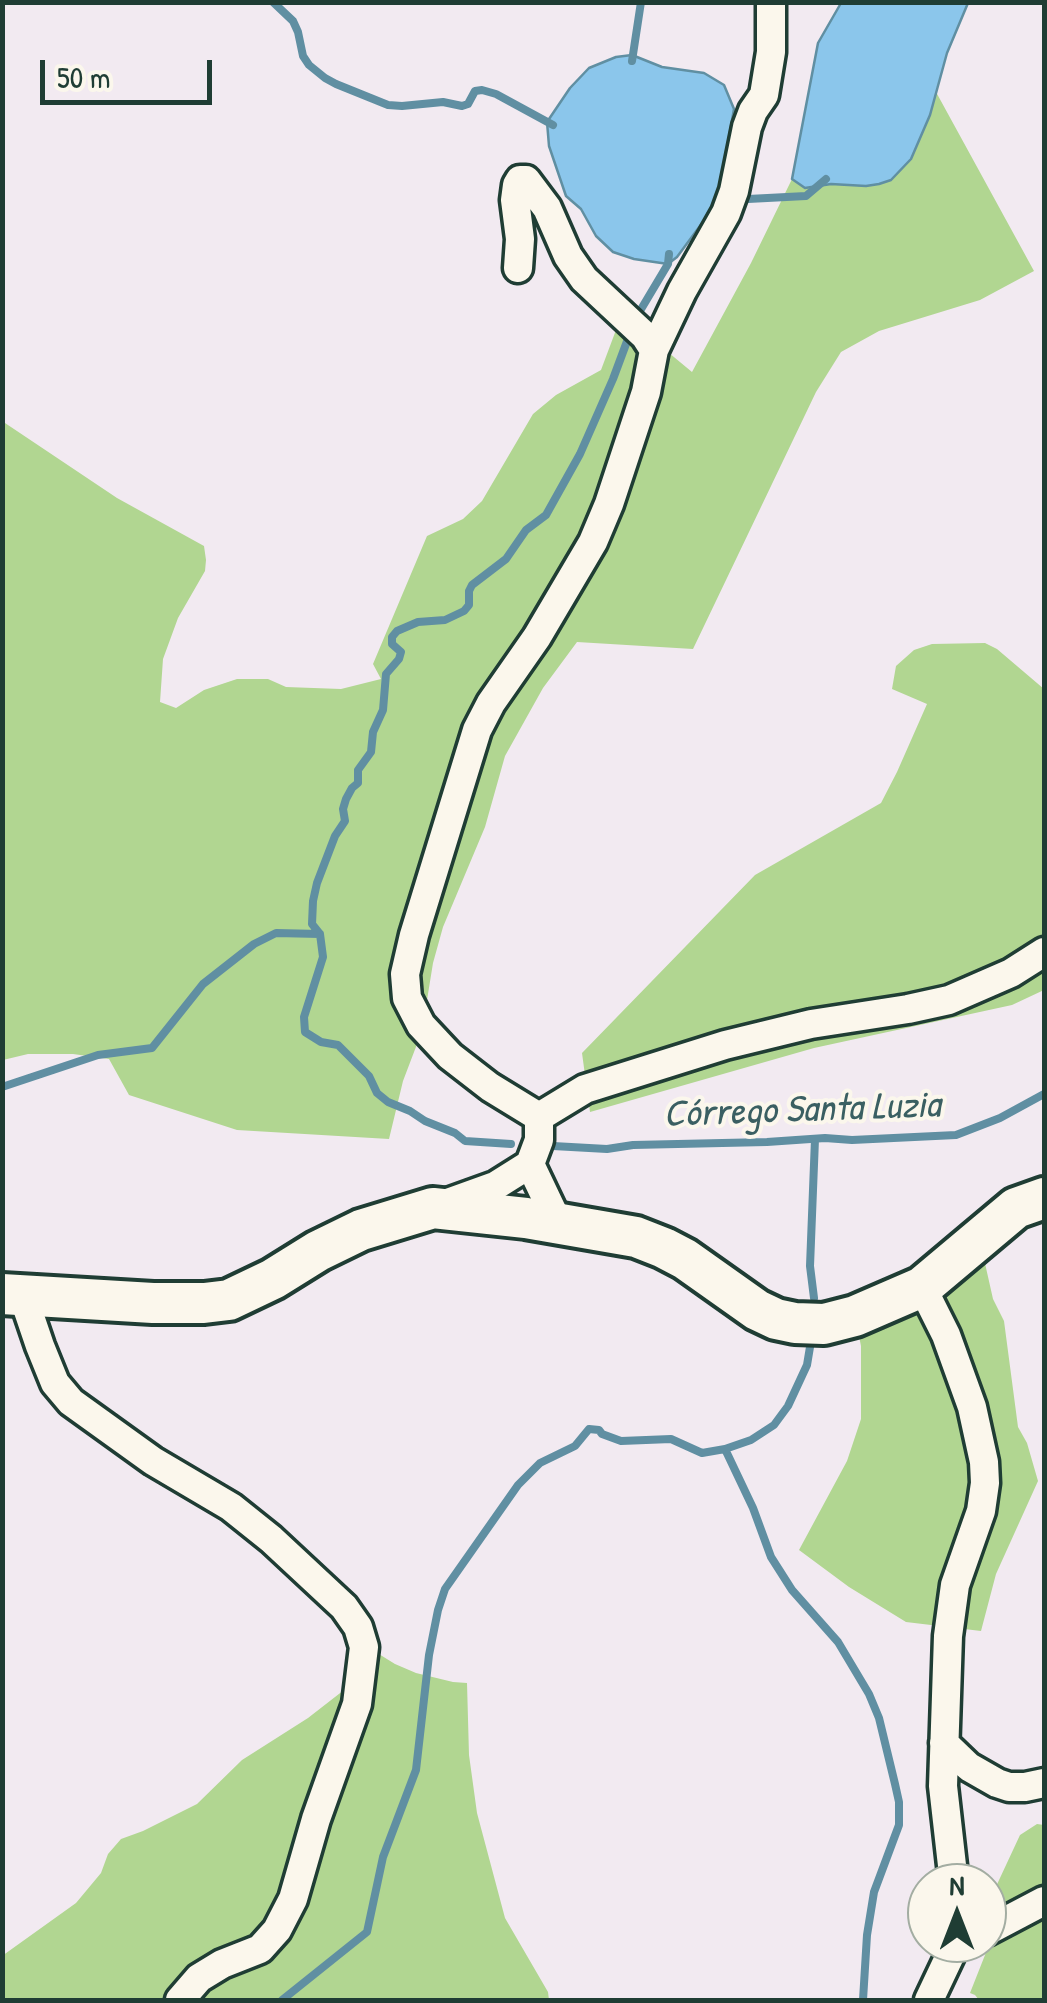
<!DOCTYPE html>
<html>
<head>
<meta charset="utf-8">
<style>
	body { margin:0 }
	#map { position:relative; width:1047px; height:2003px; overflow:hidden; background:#f2eaf1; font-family:"Patrick Hand",sans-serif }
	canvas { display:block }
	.frame { position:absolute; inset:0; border:5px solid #1f3d34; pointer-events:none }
	.north { position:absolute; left:907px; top:1863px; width:100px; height:100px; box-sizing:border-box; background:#fbf7ec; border:2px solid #a3ada2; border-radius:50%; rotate:0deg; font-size:28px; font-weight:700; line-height:40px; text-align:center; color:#1f3d34 }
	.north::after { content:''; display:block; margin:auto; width:35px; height:45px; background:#1f3d34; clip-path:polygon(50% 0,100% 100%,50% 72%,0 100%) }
	.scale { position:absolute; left:40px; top:60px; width:172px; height:45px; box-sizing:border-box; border:5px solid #1f3d34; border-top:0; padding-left:12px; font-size:30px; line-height:35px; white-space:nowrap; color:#1f3d34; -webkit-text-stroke:8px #fbf7ec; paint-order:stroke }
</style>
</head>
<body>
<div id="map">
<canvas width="1047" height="2003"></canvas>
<div class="frame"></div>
<div class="north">N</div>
<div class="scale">50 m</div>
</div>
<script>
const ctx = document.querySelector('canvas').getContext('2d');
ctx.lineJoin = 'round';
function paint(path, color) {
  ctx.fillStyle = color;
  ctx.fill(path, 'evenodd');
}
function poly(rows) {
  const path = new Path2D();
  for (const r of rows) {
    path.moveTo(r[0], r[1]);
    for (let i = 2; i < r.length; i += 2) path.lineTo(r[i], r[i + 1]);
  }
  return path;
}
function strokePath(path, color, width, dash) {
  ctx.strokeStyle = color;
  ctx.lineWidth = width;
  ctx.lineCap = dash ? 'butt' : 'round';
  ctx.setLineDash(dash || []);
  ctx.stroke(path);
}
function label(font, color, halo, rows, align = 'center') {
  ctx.font = font + ' "Patrick Hand",sans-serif';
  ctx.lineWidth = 8;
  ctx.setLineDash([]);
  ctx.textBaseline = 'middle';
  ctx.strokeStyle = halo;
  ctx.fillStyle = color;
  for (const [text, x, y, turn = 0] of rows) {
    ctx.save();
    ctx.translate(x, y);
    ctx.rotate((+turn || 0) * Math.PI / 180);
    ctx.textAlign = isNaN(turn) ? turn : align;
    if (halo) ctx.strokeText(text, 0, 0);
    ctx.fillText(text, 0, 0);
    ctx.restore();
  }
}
const green = poly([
	[936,92,1034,271,980,300,879,331,841,352,816,392,693,649,577,642,543,688,505,756,485,827,443,927,433,963,422,1031,403,1081,389,1139,237,1130,129,1095,109,1059,73,1054,28,1054,3,1060,2,421,117,498,204,546,206,560,205,571,178,618,163,659,160,702,176,708,204,690,237,679,268,679,286,687,341,689,381,679,373,664,427,536,463,519,482,501,533,414,556,395,601,370,622,314,692,372,751,263,792,179,805,188,831,184,866,186,930,115],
	[985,643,997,649,1044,689,1044,990,1012,1005,814,1048,590,1112,582,1053,755,875,881,803,897,772,927,704,892,689,896,666,914,650,932,644],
	[982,1250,993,1299,1004,1321,1018,1427,1027,1443,1038,1481,996,1574,981,1631,906,1622,849,1587,799,1550,847,1461,861,1419,861,1346,857,1326],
	[374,1651,395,1664,416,1673,453,1682,467,1683,469,1755,477,1813,505,1918,548,1992,549,2000,3,2000,2,1956,76,1903,101,1873,108,1854,121,1839,143,1831,197,1804,242,1760,308,1718,362,1676],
	[1037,1824,1044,1825,1044,2000,979,2000,975,1995,970,1993,985,1955,995,1921,993,1893,1020,1835]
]);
const water = poly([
	[841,3,968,3,947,53,930,115,911,159,891,180,879,184,866,186,831,184,805,188,792,179,818,43,841,3],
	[632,55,662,67,704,73,724,85,734,109,717,203,677,257,668,264,634,259,613,252,596,236,581,209,566,196,549,146,547,122,570,88,589,68,616,57,632,55]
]);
const stream = poly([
	[273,2,293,21,298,32,303,56,309,65,325,78,336,84,388,105,402,106,443,102,462,106,468,104,475,91,482,90,496,94,553,125],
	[632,61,641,2],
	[748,199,806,196,826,179],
	[637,316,668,264,669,254],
	[2,1087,98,1055,152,1048,203,984,254,944,276,933,320,934],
	[511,1144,465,1141,455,1133,425,1121,410,1111,388,1102,377,1093,369,1076,338,1045,321,1042,305,1032,304,1017,323,957,320,934,312,924,313,901,317,883,335,836,345,821,343,809,346,799,352,788,358,783,358,770,371,752,373,732,383,710,386,674,399,659,401,652,392,644,392,637,397,631,418,622,445,620,464,611,469,605,469,591,472,585,506,559,526,530,546,515,580,454,613,379,629,336],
	[553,1146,607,1149,633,1145,767,1142,825,1138,852,1140,956,1135,1000,1118,1044,1094],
	[814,1298,810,1266,815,1139],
	[725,1449,753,1508,771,1557,792,1590,838,1642,869,1694,879,1718,895,1784,899,1802,899,1825,874,1892,867,1935,863,2000],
	[282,2000,367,1932,383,1857,416,1770,429,1655,438,1610,445,1589,518,1485,540,1463,575,1446,589,1429,599,1430,602,1434,621,1441,671,1439,702,1453,725,1449,751,1440,774,1425,788,1406,807,1365,811,1341]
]);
const street = poly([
	[771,2,771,52,764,95,753,111,747,127,734,191,726,213,682,291,654,350,646,392,609,504,593,542,537,637,491,703,477,730,414,935,405,974,407,998,421,1025,450,1056,490,1087,539,1117,585,1089,725,1045,811,1024,908,1009,949,1000,1011,973,1044,952],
	[518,268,520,239,515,200,517,185,520,180,526,180,547,208,568,256,584,279,645,336,654,350],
	[530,1164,559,1225],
	[445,1204,495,1186,530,1164,539,1140,539,1117],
	[922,1287,946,1335,972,1407,984,1462,985,1483,981,1511,955,1585,948,1636,943,1786,954,1883],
	[23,1296,40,1346,55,1383,71,1402,153,1461,231,1507,271,1539,344,1607,358,1627,364,1647,357,1704,316,1819,293,1899,277,1930,260,1949,222,1964,199,1978,180,2000],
	[944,1743,969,1767,997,1783,1009,1787,1025,1787,1044,1783],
	[987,1931,1044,1901],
	[929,2000,956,1943]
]);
const secondary = poly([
	[2,1294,153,1303,204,1303,229,1300,273,1279,318,1251,361,1230,433,1208,526,1218,636,1237,664,1248,685,1259,757,1310,776,1319,795,1323,824,1324,855,1316,922,1287,1016,1208,1044,1198]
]);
const waterNames = [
	["Córrego Santa Luzia",802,1111,-2]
];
paint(green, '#b1d691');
paint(water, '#8bc6eb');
strokePath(water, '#608fa2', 2.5);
strokePath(stream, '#608fa2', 8);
strokePath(street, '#1f3d34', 35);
strokePath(secondary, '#1f3d34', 48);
strokePath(street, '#fbf7ec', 28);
strokePath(secondary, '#fbf7ec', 40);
label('italic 38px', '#3a5f62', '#fbf7ec', waterNames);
</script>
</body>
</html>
